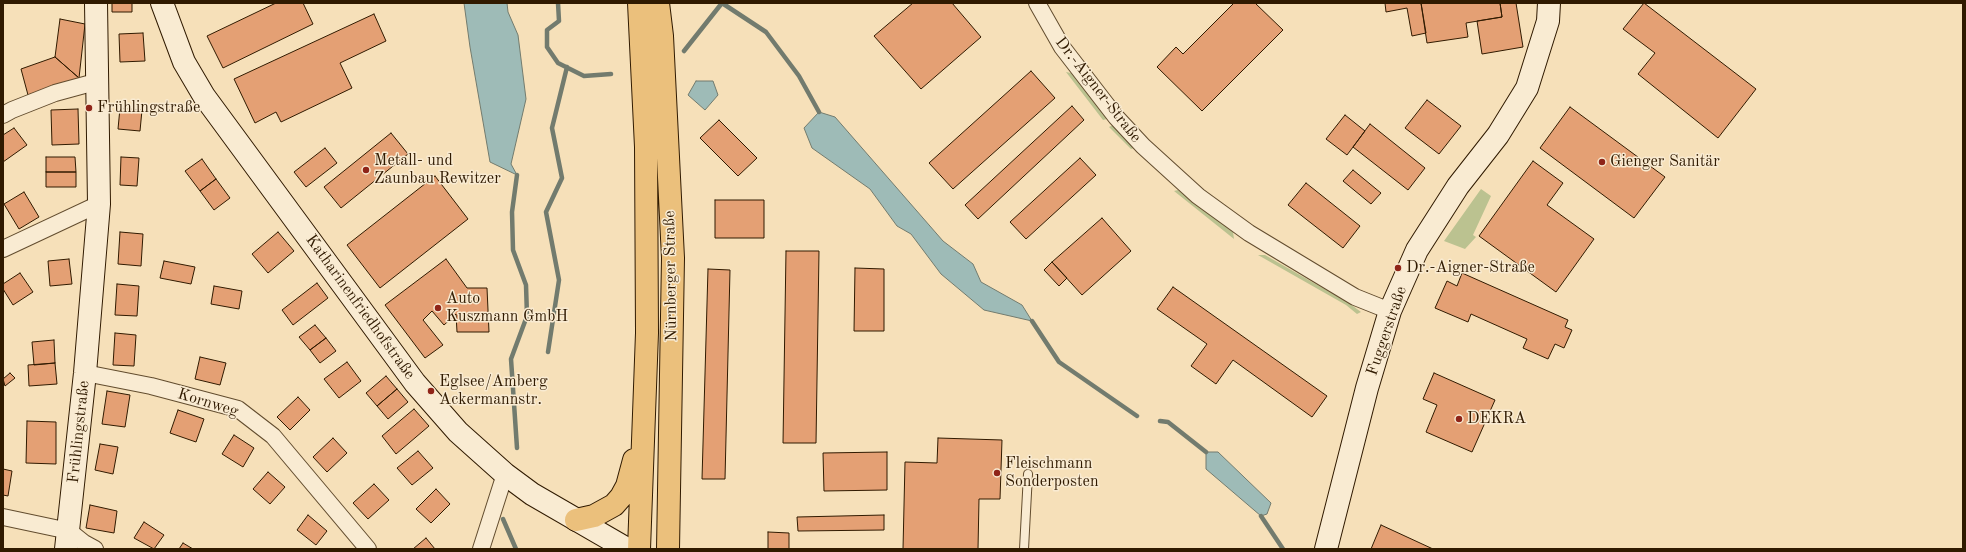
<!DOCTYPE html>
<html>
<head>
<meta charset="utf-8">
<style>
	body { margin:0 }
	#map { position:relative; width:1966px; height:552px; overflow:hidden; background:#f6e0b9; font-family:"Old Standard TT",serif }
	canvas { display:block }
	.frame { position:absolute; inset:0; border:4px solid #301a00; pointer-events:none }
</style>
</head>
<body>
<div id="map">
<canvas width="1966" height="552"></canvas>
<div class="frame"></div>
</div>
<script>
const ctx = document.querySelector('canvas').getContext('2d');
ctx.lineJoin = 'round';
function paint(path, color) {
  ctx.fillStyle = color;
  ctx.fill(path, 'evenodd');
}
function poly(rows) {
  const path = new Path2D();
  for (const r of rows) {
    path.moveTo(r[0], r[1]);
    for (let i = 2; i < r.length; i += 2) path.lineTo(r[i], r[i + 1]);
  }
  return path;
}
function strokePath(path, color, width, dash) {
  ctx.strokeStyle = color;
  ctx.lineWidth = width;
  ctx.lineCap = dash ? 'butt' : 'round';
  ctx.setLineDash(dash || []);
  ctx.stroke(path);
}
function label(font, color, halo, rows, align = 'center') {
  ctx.font = font + ' "Old Standard TT",serif';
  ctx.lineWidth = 3;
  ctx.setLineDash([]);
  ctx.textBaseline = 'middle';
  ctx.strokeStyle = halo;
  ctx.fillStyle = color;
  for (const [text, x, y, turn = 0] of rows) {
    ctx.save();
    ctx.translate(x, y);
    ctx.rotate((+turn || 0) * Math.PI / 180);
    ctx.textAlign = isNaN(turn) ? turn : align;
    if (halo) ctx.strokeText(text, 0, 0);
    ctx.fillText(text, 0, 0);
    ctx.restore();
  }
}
const green = poly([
	[1066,72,1071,73,1107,119,1103,120],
	[1113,125,1134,148,1131,149,1109,127],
	[1481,189,1491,196,1473,235,1476,237,1465,249,1444,241],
	[1178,190,1233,232,1234,239,1174,191],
	[1258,255,1265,255,1349,303,1361,312,1357,314,1346,305]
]);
const water = poly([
	[464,3,507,3,508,12,518,35,526,99,511,164,517,175,490,162,470,47,464,3],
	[696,81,713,81,718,95,705,110,688,95,696,81],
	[819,112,835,117,943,241,973,264,981,282,1022,305,1032,321,984,310,941,274,911,234,897,226,870,189,812,148,804,128,819,112],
	[1206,452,1218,452,1271,503,1267,514,1261,516,1206,469,1206,452]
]);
const stream = poly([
	[558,3,559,21,547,30,547,47,558,63,584,76,611,74],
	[684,51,722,3,766,32,799,76,819,112],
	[1032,321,1059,362,1137,416],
	[548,352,559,280,546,212,562,178,552,128,567,67],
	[1160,421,1168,422,1206,452],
	[517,448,511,359,527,316,526,285,513,250,512,212,517,175],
	[1261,516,1283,549],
	[503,519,516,549]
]);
const building = poly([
	[112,3,132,3,132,12,112,12,112,3],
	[276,3,303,3,313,24,223,68,207,36,276,3],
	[913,3,952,3,981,37,921,89,874,36,913,3],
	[1234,3,1255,3,1283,30,1202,111,1157,67,1176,47,1183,54,1234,3],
	[1385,3,1421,3,1426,33,1412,36,1407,8,1386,12,1385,3],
	[1421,3,1500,3,1502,17,1466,23,1468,37,1427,43,1421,3],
	[1500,3,1516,3,1523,47,1482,54,1477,21,1502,17,1500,3],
	[1644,3,1756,89,1718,138,1638,74,1655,53,1623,29,1644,3],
	[374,14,386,41,340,63,352,88,281,122,276,112,255,123,234,79,374,14],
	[60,19,85,24,79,78,55,57,60,19],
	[143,33,145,61,120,62,119,34,143,33],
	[55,57,79,78,28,95,21,69,55,57],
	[1031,71,1055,98,953,189,929,163,1031,71],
	[1427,100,1461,126,1439,154,1405,128,1427,100],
	[1072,106,1084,120,978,219,965,205,1072,106],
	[1570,107,1665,177,1634,218,1540,148,1570,107],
	[120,108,142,110,140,131,118,129,120,108],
	[78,109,79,144,52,145,51,110,78,109],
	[1345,115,1365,131,1347,155,1326,139,1345,115],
	[719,120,757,158,738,176,700,138,719,120],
	[1370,124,1425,168,1408,190,1353,147,1370,124],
	[14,128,27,145,3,162,3,135,14,128],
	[391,133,408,154,341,208,324,187,391,133],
	[325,148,337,163,306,187,294,172,325,148],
	[46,157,75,157,76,172,46,172,46,157],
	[121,157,139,158,137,186,120,185,121,157],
	[1080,158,1096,175,1026,239,1010,222,1080,158],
	[202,159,216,179,200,191,185,171,202,159],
	[1533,161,1563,183,1547,205,1594,239,1556,292,1479,236,1533,161],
	[1353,170,1381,193,1371,204,1343,181,1353,170],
	[46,172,76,172,76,187,46,187,46,172],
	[435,176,468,219,380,288,347,245,435,176],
	[216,179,230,198,214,210,200,191,216,179],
	[1306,183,1360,226,1343,248,1288,205,1306,183],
	[24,192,39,217,19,229,4,204,24,192],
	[715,200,764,200,764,238,715,238,715,200],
	[1102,218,1131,251,1082,295,1052,262,1102,218],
	[120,232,143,234,141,266,118,264,120,232],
	[278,232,294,251,268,273,252,254,278,232],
	[786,251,819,251,816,443,783,443,786,251],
	[69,259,72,284,50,286,48,261,69,259],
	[446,259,467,288,487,288,489,332,457,332,456,314,444,325,432,311,423,320,443,345,425,358,385,305,446,259],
	[164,261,195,267,191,284,160,278,164,261],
	[1052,262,1067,278,1059,286,1044,270,1052,262],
	[855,268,884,269,884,331,854,331,855,268],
	[708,269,730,270,725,479,702,479,708,269],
	[20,273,33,292,13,305,3,289,3,284,20,273],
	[1462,273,1568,320,1565,327,1572,330,1564,348,1555,344,1548,359,1523,348,1527,339,1471,314,1468,322,1435,308,1447,281,1457,286,1462,273],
	[317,283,328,298,293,325,282,310,317,283],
	[117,284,139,286,137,316,115,315,117,284],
	[214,286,242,291,239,309,211,304,214,286],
	[1173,287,1327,396,1312,417,1233,360,1216,384,1191,366,1207,344,1157,309,1173,287],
	[315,325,326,338,310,350,299,337,315,325],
	[115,333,136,335,134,366,113,365,115,333],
	[326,338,336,351,320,363,310,350,326,338],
	[54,340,55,363,34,365,32,342,54,340],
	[200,357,226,363,220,385,195,379,200,357],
	[347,362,361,381,339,398,324,379,347,362],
	[55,363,57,384,29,386,28,365,55,363],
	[10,373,15,378,5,386,3,379,10,373],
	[1434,373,1495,400,1472,452,1426,432,1437,405,1423,399,1434,373],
	[386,376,397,389,377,406,366,393,386,376],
	[397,389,408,402,388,419,377,406,397,389],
	[107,391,130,395,125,427,102,424,107,391],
	[298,397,310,410,290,430,277,417,298,397],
	[414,409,429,426,396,454,382,436,414,409],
	[178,410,204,419,196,442,170,433,178,410],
	[27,421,56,422,56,464,26,463,27,421],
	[234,435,254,448,243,467,222,454,234,435],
	[333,438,347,453,327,472,313,457,333,438],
	[938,438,1002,440,1000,499,979,499,978,549,903,549,905,462,937,463,938,438],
	[100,444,118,447,113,474,95,470,100,444],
	[418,451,433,468,412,485,397,468,418,451],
	[887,452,887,490,824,491,823,453,887,452],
	[3,469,12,471,8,496,3,495,3,469],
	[268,472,285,487,270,504,253,489,268,472],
	[374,484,389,500,368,519,353,503,374,484],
	[436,489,450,504,431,523,416,509,436,489],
	[90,505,117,511,114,533,86,528,90,505],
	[308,515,327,531,316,545,297,530,308,515],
	[884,515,884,530,798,531,797,517,884,515],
	[144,522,164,535,154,549,134,538,144,522],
	[1381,525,1433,549,1371,549,1381,525],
	[768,532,789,533,789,549,768,549,768,532],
	[426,538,435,549,413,549,426,538],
	[183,543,193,549,179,549,183,543]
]);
const lane = poly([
	[1024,549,1028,474]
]);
const street = poly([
	[1037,3,1062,47,1116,117,1143,146,1198,196,1249,233,1355,297,1390,311],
	[3,115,12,110,55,93,99,81],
	[3,249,99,204],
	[85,373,151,386,238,409,273,436,368,549],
	[3,517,69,531,84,543,95,549],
	[481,549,505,474]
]);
const secondary = poly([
	[162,3,184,62,204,96,415,383,458,432,505,474,532,494,627,549],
	[66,549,85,373,99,204,96,3],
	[1326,549,1367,388,1390,311,1417,250,1458,186,1498,135,1527,88,1548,21,1549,3]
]);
const primary = poly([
	[639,3,646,147,647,333,639,549],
	[658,3,662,36,673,258,668,549],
	[576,520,594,516,614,505,621,497,627,486,634,460]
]);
const markers = [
	[89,108,4,"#8f2418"],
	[1602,162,4,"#8f2418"],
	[366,170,4,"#8f2418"],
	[1398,268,4,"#8f2418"],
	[438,308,4,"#8f2418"],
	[431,391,4,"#8f2418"],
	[1459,419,4,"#8f2418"],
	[997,473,4,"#8f2418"]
];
const streetNames = [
	["Dr.-Aigner-Straße",1098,90,52],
	["Nürnberger Straße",671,276,-91],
	["Katharinenfriedhofstraße",360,307,54],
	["Fuggerstraße",1387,331,-71],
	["Kornweg",208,403,17],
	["Frühlingstraße",79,432,-84]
];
const poiNames = [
	["Frühlingstraße",97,108],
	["Metall- und",374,161],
	["Zaunbau Rewitzer",374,179],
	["Gienger Sanitär",1610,162],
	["Dr.-Aigner-Straße",1406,268],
	["Auto",446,299],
	["Kuszmann GmbH",446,317],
	["Eglsee/Amberg",439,382],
	["Ackermannstr.",439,400],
	["DEKRA",1467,419],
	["Fleischmann",1005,464],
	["Sonderposten",1005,482]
];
paint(green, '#bbc290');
paint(water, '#9ebbb7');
strokePath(water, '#727b6e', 1);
strokePath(stream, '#727b6e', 4.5);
paint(building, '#e4a074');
strokePath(building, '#301a00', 1);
strokePath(lane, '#624c2e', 10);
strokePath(street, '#624c2e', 18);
strokePath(secondary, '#301a00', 24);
strokePath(primary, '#301a00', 24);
strokePath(lane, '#f9ebd2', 8);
strokePath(street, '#f9ebd2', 16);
strokePath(secondary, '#f9ebd2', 22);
strokePath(primary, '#ebc07c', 22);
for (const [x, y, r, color] of markers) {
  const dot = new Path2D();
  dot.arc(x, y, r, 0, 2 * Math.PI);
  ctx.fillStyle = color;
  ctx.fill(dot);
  strokePath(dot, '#f9ebd2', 1.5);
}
label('16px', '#301a00', '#f9ebd2', streetNames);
label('16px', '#301a00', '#f9ebd2', poiNames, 'left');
</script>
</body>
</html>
